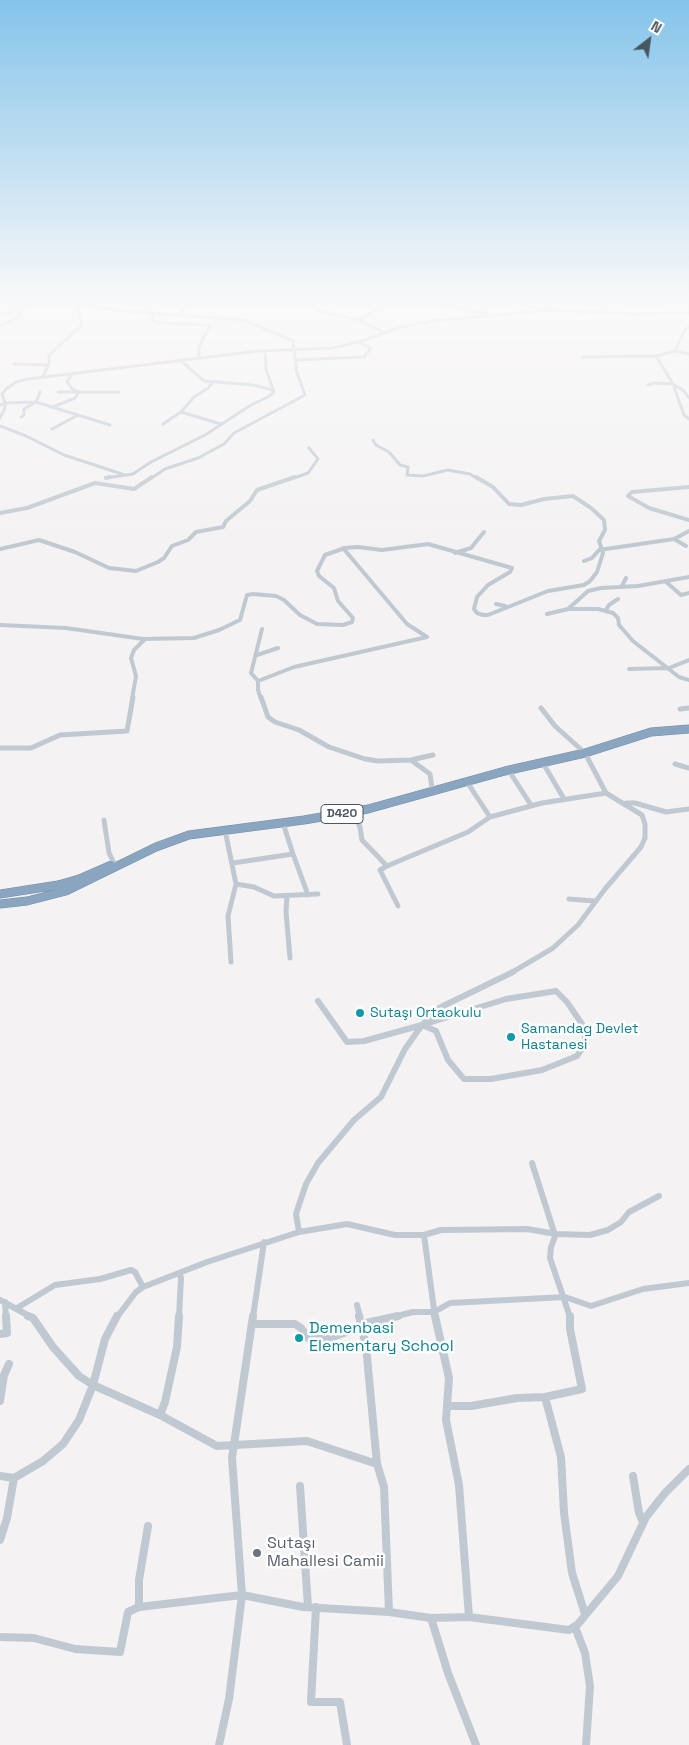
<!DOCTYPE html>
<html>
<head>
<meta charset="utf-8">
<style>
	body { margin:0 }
	#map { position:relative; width:689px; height:1745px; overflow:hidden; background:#f4f2f2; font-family:"Space Grotesk",sans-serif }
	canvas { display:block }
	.north { position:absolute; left:624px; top:15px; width:50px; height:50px; -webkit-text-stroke:4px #fff; paint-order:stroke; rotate:30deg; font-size:14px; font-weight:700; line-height:20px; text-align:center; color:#495560 }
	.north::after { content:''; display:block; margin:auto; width:18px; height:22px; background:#495560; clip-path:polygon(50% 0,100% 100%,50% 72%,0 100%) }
</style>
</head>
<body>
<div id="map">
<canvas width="689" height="1745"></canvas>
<div class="north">N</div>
</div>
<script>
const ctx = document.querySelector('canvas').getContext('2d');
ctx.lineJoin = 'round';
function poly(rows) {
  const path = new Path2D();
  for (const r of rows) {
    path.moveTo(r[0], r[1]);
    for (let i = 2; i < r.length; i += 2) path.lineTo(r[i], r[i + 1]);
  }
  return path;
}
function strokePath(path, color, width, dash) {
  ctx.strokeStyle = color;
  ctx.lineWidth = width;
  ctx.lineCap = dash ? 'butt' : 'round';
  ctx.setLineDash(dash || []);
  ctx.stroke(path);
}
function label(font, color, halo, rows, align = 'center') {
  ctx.font = font + ' "Space Grotesk",sans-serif';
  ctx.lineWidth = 5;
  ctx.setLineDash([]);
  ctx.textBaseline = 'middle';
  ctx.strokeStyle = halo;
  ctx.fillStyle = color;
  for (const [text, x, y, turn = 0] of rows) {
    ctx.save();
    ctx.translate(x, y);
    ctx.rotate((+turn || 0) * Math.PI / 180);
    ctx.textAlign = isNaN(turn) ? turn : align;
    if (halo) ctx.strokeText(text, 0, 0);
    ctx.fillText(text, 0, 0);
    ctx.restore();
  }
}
const minorFar4 = poly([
	[511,302,545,309],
	[428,303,487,313],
	[76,304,123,311,244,320,293,341,297,373,305,395,234,433,224,444,198,458,165,469,150,479],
	[543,309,553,304,578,302],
	[318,311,359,320,385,333],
	[152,312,153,320,160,323,210,325,199,347,199,358],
	[0,314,18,312,37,302],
	[179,315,186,306,194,302],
	[359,320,389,302],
	[1,326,17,318,21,314,18,312],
	[689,327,685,329,675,351,656,356,673,384,684,391,689,398],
	[675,351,689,354],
	[582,357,656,356],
	[180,360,204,381,253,385,273,390],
	[295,360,364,357,371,348,359,342],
	[14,364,48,365],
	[43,376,49,364,49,355,82,325,76,303],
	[214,381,208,388,194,397,181,412,221,424],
	[648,385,654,383,673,384,684,415,689,419],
	[58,392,119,392],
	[0,405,5,403,2,394,6,389,16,382,28,379,258,351,333,348,365,340,397,328,432,321,552,310,632,314,689,313],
	[53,407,75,398,79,392,72,389,67,381,74,373],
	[21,417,24,415,24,409,36,402,40,392],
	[0,418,5,408,5,403,36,402,110,425],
	[163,424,181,412],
	[0,426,26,436,64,455,125,475],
	[52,429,78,415],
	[373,440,376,445,389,452,400,465,408,467,407,475,423,476,448,470,470,474,478,479],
	[106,478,133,474,151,462,205,435,251,405,268,397,274,392,266,369,265,351],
	[291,479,308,473,318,459,309,448]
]);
const minorFar3 = poly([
	[106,478,110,477],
	[689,487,632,492,628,496,649,508,689,520],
	[0,513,27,508,95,483,134,489,152,477],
	[674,539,686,546],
	[343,548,407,624,427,637],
	[0,549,39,540,75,552,109,568,136,571,158,562,164,558,172,546,188,540,196,532,223,527,226,521,250,501,257,490,295,477],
	[455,553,471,548,484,532],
	[584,561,592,558,599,550,674,539,689,531],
	[689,577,638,586,601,588,588,591,568,609,598,609,613,613,618,618,619,625,633,641,679,677,689,680],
	[665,581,681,595,689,593],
	[622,586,626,578],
	[496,604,505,606],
	[606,610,609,605,618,599],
	[547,614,568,609],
	[0,625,66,628,143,639,194,638,219,630,240,620,247,595,253,594,276,596,284,600,300,615,317,624,343,625,352,622,353,618,338,601,334,588,319,576,317,571,325,555,345,548,358,547,382,550,428,544,512,568,510,572,488,585,477,597,474,609,477,613,483,615,488,615,548,591,584,585,590,581,597,572,603,553,599,541,605,530,604,520,591,508,573,496,544,499,521,505,509,504,493,487,476,477],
	[257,655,278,648],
	[629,669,669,668,689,660],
	[258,681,294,667,427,637],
	[132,699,136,676,131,658,134,650,145,639],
	[261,699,258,690,258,681,251,673,262,629]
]);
const minorFar2 = poly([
	[261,697,268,717,275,722,299,730,329,747,365,759,378,761,411,760,430,774,432,788],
	[680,709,689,708],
	[0,748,31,748,60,735,127,731,133,697],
	[411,760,433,755],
	[543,763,564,799],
	[675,764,689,768],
	[509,771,531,805],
	[467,782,490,817],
	[626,803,635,803,666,812,689,809],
	[353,812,360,827,362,840,387,866],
	[104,820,109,853,114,863],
	[225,830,236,884,228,916,231,962],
	[293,854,308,895],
	[233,863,293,854,283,823],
	[236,884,254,887,274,896,318,894],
	[287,896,286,912,290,958],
	[569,899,595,901],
	[398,906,380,870,387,866,468,832,490,817,542,803,606,793],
	[511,973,553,948,578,925,605,889,641,847,645,838,645,824,642,815,606,793,585,753,555,726,541,708]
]);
const minorFar1 = poly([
	[556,991,567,1002,582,1024,586,1043,577,1056,542,1070,491,1079,464,1079,448,1060,436,1031,422,1025,506,999,556,991],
	[318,1001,347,1042,364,1041,422,1025],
	[532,1163,554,1232],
	[299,1232,296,1214,306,1184,318,1163,354,1120,381,1097,405,1049,422,1025,439,1008,513,972],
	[556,1234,551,1247,550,1258,570,1317],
	[424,1235,435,1317],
	[0,1300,31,1317],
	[5,1302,6,1317],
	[357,1305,360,1317],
	[17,1308,55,1285,100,1279,131,1270,135,1272,143,1287],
	[117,1317,136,1292,143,1287,207,1262,299,1232,347,1224,395,1235,424,1235,441,1230,527,1229,556,1234,590,1235,608,1230,621,1222,629,1212,659,1196],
	[179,1317,181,1278,179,1273],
	[253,1317,264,1242],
	[393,1317,413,1312,434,1312,450,1303,565,1297,591,1306,643,1289,689,1283]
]);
const minor = poly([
	[28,1316,33,1318,53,1347,79,1376,93,1385,160,1415,217,1446,307,1441,377,1464,384,1487,389,1612],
	[359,1316,366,1346,377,1464],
	[435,1316,449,1378,446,1420,459,1485,469,1617],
	[252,1324,295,1324,301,1328,309,1339,327,1339,355,1329,362,1324,398,1316],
	[0,1334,7,1333,6,1316],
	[545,1397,561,1457,564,1513,572,1573,585,1614],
	[0,1401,4,1375,9,1364],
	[448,1406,471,1406,517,1398,545,1397,582,1389,570,1329,570,1316],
	[160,1415,165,1402,177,1347,179,1316],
	[0,1476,14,1478,43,1461,63,1444,79,1420,93,1385,105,1339,117,1316],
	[633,1476,639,1513,643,1522],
	[300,1486,308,1607],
	[0,1540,7,1518,14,1478],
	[139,1607,139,1580,148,1526],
	[316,1607,311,1702,340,1702,347,1745],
	[431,1618,448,1673,476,1745],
	[575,1627,585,1653,590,1686,586,1745],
	[0,1637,34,1638,75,1649,120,1652,128,1612,139,1607,242,1595,303,1607,389,1612,431,1618,469,1617,569,1630,578,1624,618,1576,646,1517,665,1493,689,1469],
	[219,1745,229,1699,242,1595,232,1458,253,1316]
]);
const highway = poly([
	[0,894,58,885,79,879,111,865],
	[0,904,27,901,66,891,156,847,189,835,304,820,368,809,505,771,585,753,651,732,689,729]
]);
const markers = [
	[360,1013,5,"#0f9aa8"],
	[511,1037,5,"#0f9aa8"],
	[299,1338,5,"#0f9aa8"],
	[257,1553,5,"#6b7280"]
];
const shields = [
	[342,814,42]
];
const shieldNames = [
	["D420",342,814]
];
const cultureNames = [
	["Sutaşı Ortaokulu",370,1013],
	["Samandag Devlet",521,1029],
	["Hastanesi",521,1045]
];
const nearCulturenames = [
	["Demenbasi",309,1329],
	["Elementary School",309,1347]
];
const nearWorshipnames = [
	["Sutaşı",267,1544],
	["Mahallesi Camii",267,1562]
];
strokePath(highway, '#7590ac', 9);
strokePath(minorFar4, '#c0c9d1', 3);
strokePath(minorFar3, '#c0c9d1', 4);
strokePath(minorFar2, '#c0c9d1', 5);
strokePath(minorFar1, '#c0c9d1', 6);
strokePath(minor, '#c0c9d1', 8);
strokePath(highway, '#8aa5c0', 8);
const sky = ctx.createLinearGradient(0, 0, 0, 546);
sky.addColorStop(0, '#84c4ea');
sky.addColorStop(0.55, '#faf9f9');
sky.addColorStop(1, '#faf9f900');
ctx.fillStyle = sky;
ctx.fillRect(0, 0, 689, 546);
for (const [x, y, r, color] of markers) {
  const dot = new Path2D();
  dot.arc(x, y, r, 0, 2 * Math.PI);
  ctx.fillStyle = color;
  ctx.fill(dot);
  strokePath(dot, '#fff', 2);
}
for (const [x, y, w] of shields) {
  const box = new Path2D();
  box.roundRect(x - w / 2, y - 9.5, w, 19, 4);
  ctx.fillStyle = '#fff';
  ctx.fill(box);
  strokePath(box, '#495560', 1);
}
label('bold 12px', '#495560', null, shieldNames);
label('14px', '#0d838f', '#fff', cultureNames, 'left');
label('16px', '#0d838f', '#fff', nearCulturenames, 'left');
label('16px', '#5b616d', '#fff', nearWorshipnames, 'left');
</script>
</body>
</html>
